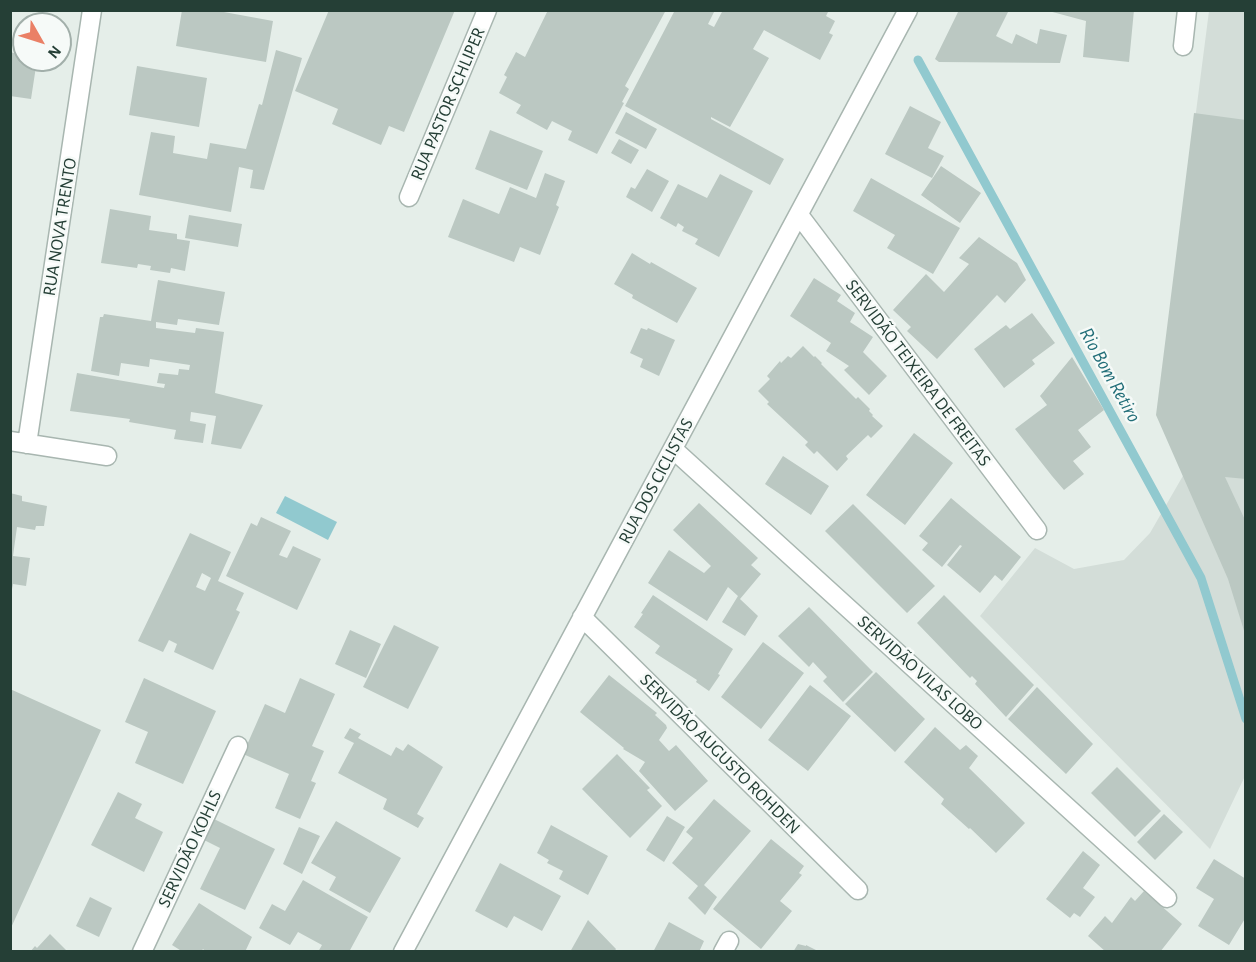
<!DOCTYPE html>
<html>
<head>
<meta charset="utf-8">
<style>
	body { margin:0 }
	#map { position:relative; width:1256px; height:962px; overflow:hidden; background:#e5eee9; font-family:"Alegreya Sans",sans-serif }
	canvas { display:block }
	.frame { position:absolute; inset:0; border:12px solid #253f36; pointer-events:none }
	.north { position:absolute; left:12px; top:12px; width:60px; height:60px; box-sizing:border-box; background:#f6faf8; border:2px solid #a2afaa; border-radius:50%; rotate:129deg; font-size:16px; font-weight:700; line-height:24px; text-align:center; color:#253f36 }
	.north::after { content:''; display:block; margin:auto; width:21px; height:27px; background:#ea8066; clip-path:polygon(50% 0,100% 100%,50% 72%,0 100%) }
</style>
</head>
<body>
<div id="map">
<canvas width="1256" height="962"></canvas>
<div class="frame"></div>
<div class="north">N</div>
</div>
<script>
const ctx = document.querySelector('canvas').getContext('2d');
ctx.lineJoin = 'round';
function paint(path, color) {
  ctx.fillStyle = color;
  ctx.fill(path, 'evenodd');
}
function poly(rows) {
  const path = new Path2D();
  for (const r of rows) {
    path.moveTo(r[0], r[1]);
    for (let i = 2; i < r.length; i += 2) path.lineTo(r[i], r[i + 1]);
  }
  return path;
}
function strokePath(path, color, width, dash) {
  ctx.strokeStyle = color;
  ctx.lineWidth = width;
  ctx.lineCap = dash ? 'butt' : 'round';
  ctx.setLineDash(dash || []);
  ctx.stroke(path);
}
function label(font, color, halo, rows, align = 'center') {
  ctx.font = font + ' "Alegreya Sans",sans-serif';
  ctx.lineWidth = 5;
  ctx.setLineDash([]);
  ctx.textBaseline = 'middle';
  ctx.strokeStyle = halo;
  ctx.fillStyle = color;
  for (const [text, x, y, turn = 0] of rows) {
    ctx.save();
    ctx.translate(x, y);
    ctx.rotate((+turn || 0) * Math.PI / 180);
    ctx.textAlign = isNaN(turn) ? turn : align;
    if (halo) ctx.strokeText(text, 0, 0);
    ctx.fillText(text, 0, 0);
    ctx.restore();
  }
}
const built = poly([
	[1209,11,1245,11,1246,774,1210,849,980,616,1035,548,1074,569,1124,560,1150,533,1184,474,1157,415]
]);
const water = poly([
	[285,496,337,522,328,540,276,513]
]);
const stream = poly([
	[918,60,1201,578,1246,719]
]);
const building = poly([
	[182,10,213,10,273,21,266,62,176,46],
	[329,10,455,10,404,132,389,126,381,145,332,124,338,109,295,91],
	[548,10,666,10,625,86,629,89,622,102,624,103,597,154,568,140,572,131,552,121,547,130,516,113,521,105,499,93,507,77,504,75,516,52,525,57],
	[675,10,715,10,708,24,714,27,723,10,826,10,828,12,826,16,835,21,829,33,833,35,820,60,764,30,753,49,769,58,730,127,711,117,711,119,784,159,770,185,625,106],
	[959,10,1009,10,996,36,1012,44,1016,34,1037,44,1040,29,1067,35,1060,63,939,62,935,59],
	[1045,10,1134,10,1129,62,1083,57,1086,21],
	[15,44,24,45,24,60,37,60,31,99,10,96,10,52,14,53],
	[276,50,302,58,264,190,250,188,253,170,239,167,231,212,139,195,151,132,175,136,173,153,207,159,210,143,246,149,259,104,262,105],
	[137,66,207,78,199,127,129,115],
	[910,106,941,122,928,148,944,156,932,178,885,154],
	[626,112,657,129,646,149,615,133],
	[1194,113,1246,120,1246,479,1225,477,1246,522,1245,634,1228,579,1156,415],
	[490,130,543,151,527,190,475,169],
	[619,139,639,150,631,164,611,153],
	[941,166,981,193,960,223,921,195],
	[647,169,669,181,652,212,626,197,631,187,635,189],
	[545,173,565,181,556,205,559,207,540,255,520,247,514,262,448,237,463,199,499,214,510,187,536,198],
	[720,174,753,191,719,257,695,244,698,239,682,231,684,227,678,223,676,227,660,218,678,184,707,198],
	[871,178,960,228,933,274,887,248,895,235,853,211],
	[110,209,151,216,149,230,177,234,177,239,190,241,185,271,171,268,170,273,150,270,151,266,138,264,137,268,101,263],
	[189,215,242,224,238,247,185,238],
	[979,237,1017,263,1026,280,1005,303,997,295,937,359,907,331,911,327,893,310,926,274,944,292,969,264,959,258],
	[632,253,650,264,651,262,697,288,677,323,632,298,633,295,614,284],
	[814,278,841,295,837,301,855,313,850,322,873,337,863,352,887,376,869,395,844,370,849,366,826,351,831,343,790,316],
	[158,280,225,292,219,325,178,319,177,325,156,322,156,328,195,333,196,328,224,332,215,393,263,405,241,449,211,444,216,416,191,412,190,421,206,424,203,443,174,439,176,430,129,422,130,419,70,411,77,373,164,388,165,384,157,383,159,373,178,375,179,369,189,370,190,365,150,359,149,367,121,363,119,376,91,371,100,317,103,317,104,314,151,321],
	[1032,313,1055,343,1032,360,1035,364,1004,388,974,349,1006,325,1010,329],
	[641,328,647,330,648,328,675,340,659,376,640,367,643,359,630,353],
	[803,346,814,357,815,356,822,363,821,364,856,399,858,397,870,409,869,411,873,415,872,416,883,426,871,438,868,435,846,456,848,459,837,471,817,451,814,454,805,445,808,442,767,404,769,402,758,391,770,379,767,376,780,361,781,363,788,356,791,358],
	[1072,357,1104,410,1078,430,1091,447,1073,461,1084,474,1064,490,1052,476,1015,429,1047,405,1040,396],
	[914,433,953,463,905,525,866,495],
	[783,456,829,486,811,515,765,484],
	[10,493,22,496,22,501,47,506,44,526,36,526,35,530,17,527,13,556,30,558,26,586,13,584,12,589],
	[951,498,1021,557,1002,581,995,575,980,593,947,565,962,546,960,545,942,567,922,550,928,543,919,536],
	[699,503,758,558,751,565,761,574,740,599,758,616,745,636,722,622,738,596,728,587,707,621,648,583,669,550,704,573,711,566,673,530],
	[853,504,935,586,907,613,825,531],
	[261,517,291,531,279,555,287,558,293,546,321,559,297,610,226,576,251,523,257,526],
	[190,533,231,552,218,581,244,593,236,610,240,612,213,670,174,652,177,644,169,640,163,652,138,641],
	[202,573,211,578,205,591,196,587],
	[653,595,733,649,718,674,720,675,709,691,696,682,697,680,655,653,660,646,634,627,643,614,641,613],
	[944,595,1034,685,1006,717,975,684,977,681,972,676,970,678,917,623],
	[809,607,873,672,843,702,823,681,827,677,813,662,809,667,778,636],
	[394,625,439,647,408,709,363,687],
	[350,630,381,644,366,678,335,664],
	[763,642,804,673,761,729,721,697],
	[876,672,925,719,895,752,845,704],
	[609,675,657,713,655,715,666,725,667,728,659,740,669,751,676,745,708,781,675,811,639,771,645,762,623,749,624,748,580,712],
	[144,678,216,711,183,784,135,763,148,732,125,722],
	[300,678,335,694,312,746,324,751,311,781,316,783,300,819,275,808,289,774,243,754,265,704,285,713],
	[810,685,851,716,808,771,768,740],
	[1037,687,1093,744,1066,774,1008,719],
	[10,689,101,730,10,930],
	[935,727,960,750,966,745,978,756,969,768,1025,823,996,853,970,828,969,829,941,804,944,799,904,762],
	[350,728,361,734,358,738,391,756,396,747,403,751,408,744,443,767,417,814,424,818,418,828,383,809,387,799,338,773,354,743,344,738],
	[617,754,650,788,647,790,662,806,630,838,582,789],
	[1117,767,1161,811,1135,837,1091,793],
	[118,792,142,804,135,818,163,832,144,872,91,845],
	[714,799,751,831,704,885,717,897,705,915,688,898,698,886,672,863,693,838,686,832],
	[1164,814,1183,832,1155,860,1137,842],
	[667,816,685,827,664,862,646,850],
	[214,819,275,849,245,910,200,889,220,848,204,840],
	[336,821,401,858,370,913,329,890,336,877,311,863],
	[551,825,608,856,588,895,559,879,563,871,547,863,549,860,537,853],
	[299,827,320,836,302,874,283,864],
	[771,839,804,866,799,873,802,875,780,901,792,911,761,949,713,909],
	[1083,851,1100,865,1083,888,1095,897,1080,917,1074,913,1070,918,1046,899],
	[1214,859,1246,879,1246,917,1229,945,1198,926,1214,899,1196,888],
	[500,863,561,896,542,931,514,916,507,928,475,911],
	[303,880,368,917,349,952,318,952,322,945,298,932,290,945,259,928,272,904,285,911],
	[1144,891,1182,924,1160,952,1106,952,1088,936,1105,916,1112,923,1131,897,1135,901],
	[90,897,112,908,99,937,76,926],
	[199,903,252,937,245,952,206,952,203,949,201,952,183,952,172,945],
	[588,920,616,949,614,952,570,952],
	[669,922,704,941,699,952,653,952],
	[50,934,68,952,30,952,35,946,37,948],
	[798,944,806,946,806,945,820,952,793,952]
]);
const street = poly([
	[1183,46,1187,10],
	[409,197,487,10],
	[799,215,1037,530],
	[10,441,107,456],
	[27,444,92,10],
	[673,449,1167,898],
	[582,617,858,890],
	[142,952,238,746],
	[403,952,908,10],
	[723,952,729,941]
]);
const streetNames = [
	["RUA PASTOR SCHLIPER",448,104,-67],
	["RUA NOVA TRENTO",60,227,-81],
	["SERVIDÃO TEIXEIRA DE FREITAS",918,373,53],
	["RUA DOS CICLISTAS",656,481,-62],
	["SERVIDÃO VILAS LOBO",920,673,42],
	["SERVIDÃO AUGUSTO ROHDEN",720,754,45],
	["SERVIDÃO KOHLS",190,849,-65]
];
const waterNames = [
	["Rio Bom Retiro",1110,375,61]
];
paint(built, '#d3ddd8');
paint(water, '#91c9cf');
strokePath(stream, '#91c9cf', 9);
paint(building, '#bbc8c2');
strokePath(street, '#a8b6b0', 21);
strokePath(street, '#fff', 18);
label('18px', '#253f36', '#f6faf8', streetNames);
label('italic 20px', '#226e78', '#f6faf8', waterNames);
</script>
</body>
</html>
